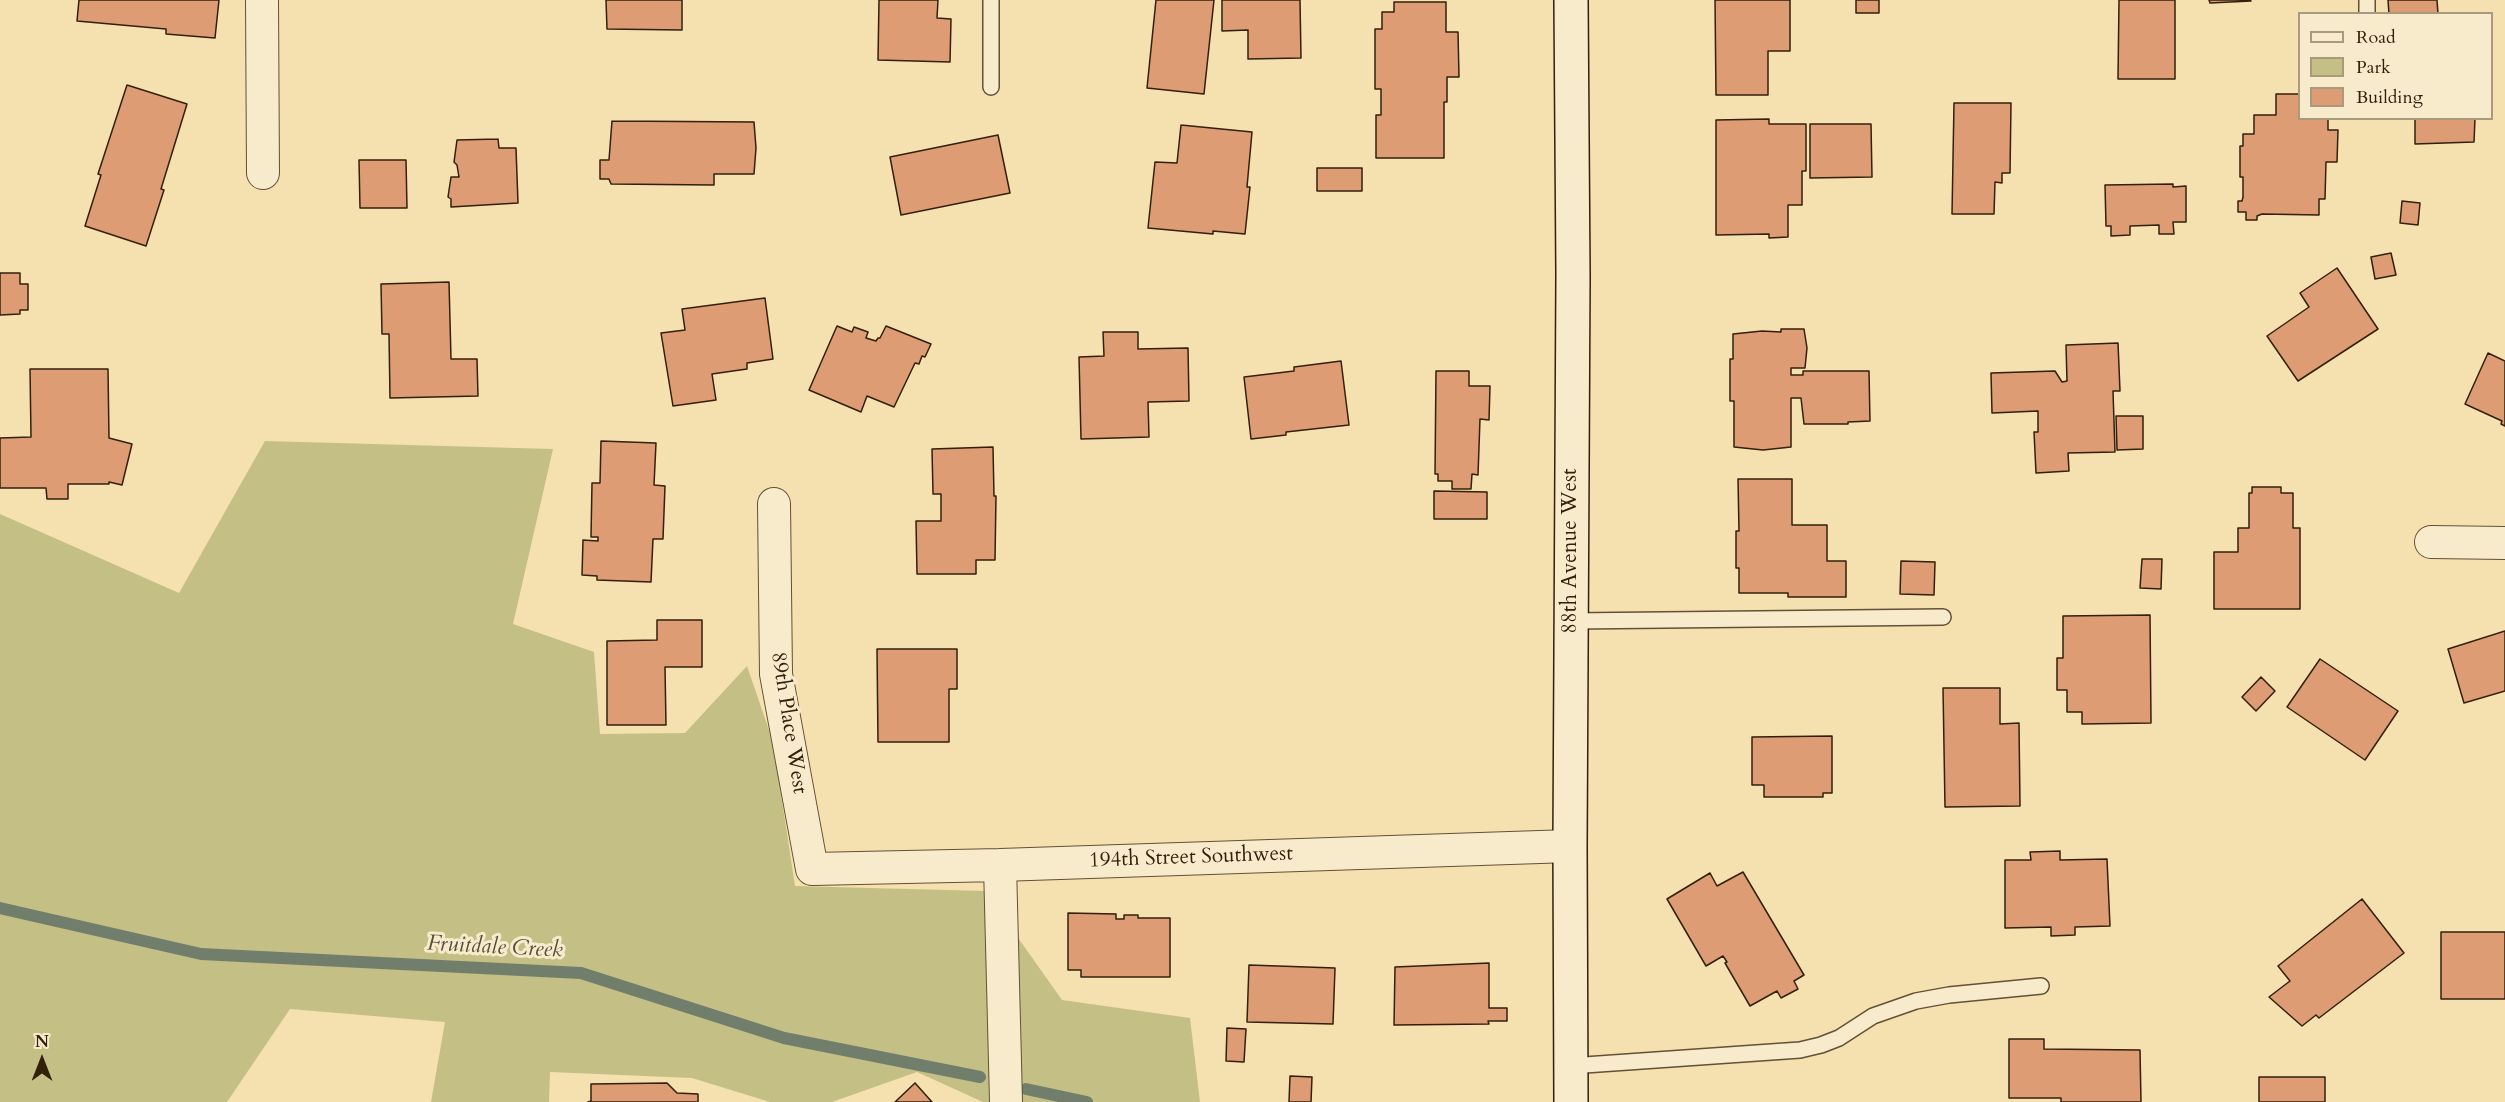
<!DOCTYPE html>
<html>
<head>
<meta charset="utf-8">
<style>
	body { margin:0 }
	#map { position:relative; width:2505px; height:1102px; overflow:hidden; background:#f5e0af; font-family:Cardo,serif }
	canvas { display:block }
	.legend { position:absolute; left:2298px; top:12px; width:195px; height:108px; box-sizing:border-box; background:#f8ebcb; border:2px solid #a99a7f; margin:0; padding:8px 10px; list-style:none; font-size:18px; color:#32200d }
	.legend li { display:flex; align-items:center; gap:12px; height:30px }
	.legend b { width:30px; border:2px solid #a99a7f }
	.north { position:absolute; left:12px; top:1030px; width:60px; height:60px; -webkit-text-stroke:4px #f8ebcb; paint-order:stroke; rotate:0deg; font-size:16px; font-weight:700; line-height:24px; text-align:center; color:#32200d }
	.north::after { content:''; display:block; margin:auto; width:21px; height:27px; background:#32200d; clip-path:polygon(50% 0,100% 100%,50% 72%,0 100%) }
</style>
</head>
<body>
<div id="map">
<canvas width="2505" height="1102"></canvas>
<ul class="legend">
<li><b style="height:8px;background:#f8ebcb"></b>Road</li>
<li><b style="height:16px;background:#c4c085"></b>Park</li>
<li><b style="height:16px;background:#dd9c73"></b>Building</li>
</ul>
<div class="north">N</div>
</div>
<script>
const ctx = document.querySelector('canvas').getContext('2d');
ctx.lineJoin = 'round';
function paint(path, color) {
  ctx.fillStyle = color;
  ctx.fill(path, 'evenodd');
}
function poly(rows) {
  const path = new Path2D();
  for (const r of rows) {
    path.moveTo(r[0], r[1]);
    for (let i = 2; i < r.length; i += 2) path.lineTo(r[i], r[i + 1]);
  }
  return path;
}
function strokePath(path, color, width, dash) {
  ctx.strokeStyle = color;
  ctx.lineWidth = width;
  ctx.lineCap = dash ? 'butt' : 'round';
  ctx.setLineDash(dash || []);
  ctx.stroke(path);
}
function label(font, color, halo, rows, align = 'center') {
  ctx.font = font + ' Cardo,serif';
  ctx.lineWidth = 6;
  ctx.setLineDash([]);
  ctx.textBaseline = 'middle';
  ctx.strokeStyle = halo;
  ctx.fillStyle = color;
  for (const [text, x, y, turn = 0] of rows) {
    ctx.save();
    ctx.translate(x, y);
    ctx.rotate((+turn || 0) * Math.PI / 180);
    ctx.textAlign = isNaN(turn) ? turn : align;
    if (halo) ctx.strokeText(text, 0, 0);
    ctx.fillText(text, 0, 0);
    ctx.restore();
  }
}
const green = poly([
	[265,441,553,449,513,624,594,652,600,734,685,733,747,666,773,742,795,886,985,891,1062,1000,1190,1018,1200,1102,983,1102,917,1072,832,1102,770,1102,692,1078,550,1072,549,1102,431,1102,445,1022,290,1009,227,1102,0,1102,0,514,179,593]
]);
const stream = poly([
	[0,908,201,954,581,973,784,1038,980,1077],
	[1026,1089,1087,1102]
]);
const building = poly([
	[79,0,219,0,215,38,166,34,166,29,77,21,79,0],
	[606,0,682,0,682,30,607,29,606,0],
	[879,0,938,0,937,18,951,19,950,62,878,60,879,0],
	[1156,0,1214,0,1204,94,1147,88,1156,0],
	[1222,0,1300,0,1301,58,1248,59,1248,30,1222,31,1222,0],
	[1715,0,1790,0,1790,51,1768,51,1768,95,1716,95,1715,0],
	[1856,0,1879,0,1879,13,1856,13,1856,0],
	[2119,0,2175,0,2175,79,2118,79,2119,0],
	[2209,0,2250,0,2251,1,2210,3,2209,0],
	[2388,0,2437,0,2438,14,2389,14,2388,0],
	[1394,2,1446,2,1446,32,1458,32,1459,77,1447,77,1447,102,1444,102,1444,158,1376,158,1376,115,1381,115,1381,89,1375,89,1375,29,1382,29,1382,12,1394,12,1394,2],
	[127,85,187,104,161,189,164,190,146,246,85,226,101,175,98,174,127,85],
	[2276,94,2300,94,2300,118,2328,118,2328,130,2338,130,2337,162,2326,162,2325,199,2319,199,2319,215,2262,214,2257,216,2257,220,2246,220,2246,212,2238,212,2238,201,2242,201,2243,197,2243,177,2240,177,2240,146,2243,146,2243,134,2254,134,2254,115,2276,115,2276,94],
	[1954,103,2011,103,2010,173,2002,173,2002,183,1995,182,1994,214,1952,214,1954,103],
	[2415,118,2475,118,2474,142,2415,144,2415,118],
	[1769,119,1769,124,1806,124,1806,171,1802,171,1802,205,1788,205,1788,237,1769,238,1769,234,1716,235,1716,120,1769,119],
	[612,121,754,122,756,148,754,174,714,174,714,185,611,184,609,179,600,179,600,160,609,160,612,121],
	[1810,124,1871,124,1872,177,1810,178,1810,124],
	[1181,125,1252,132,1247,187,1250,187,1245,234,1213,231,1213,234,1148,228,1155,162,1177,163,1181,125],
	[998,135,1010,193,901,215,890,157,998,135],
	[498,139,499,148,516,148,518,203,451,207,451,199,448,197,451,177,459,177,457,165,454,162,457,140,498,139],
	[359,160,406,160,407,208,360,208,359,160],
	[1317,168,1362,168,1362,191,1317,191,1317,168],
	[2173,184,2173,187,2186,186,2186,222,2173,222,2174,234,2159,234,2159,225,2130,226,2130,235,2111,236,2111,226,2106,226,2105,185,2173,184],
	[2402,201,2420,203,2418,225,2400,223,2402,201],
	[2391,253,2396,275,2375,279,2371,257,2391,253],
	[2337,268,2378,329,2298,381,2267,336,2309,307,2300,293,2337,268],
	[0,273,20,273,20,284,28,284,28,310,20,310,20,314,0,315,0,273],
	[449,282,451,359,477,359,478,396,390,398,389,334,382,334,381,284,449,282],
	[765,298,773,359,747,363,747,369,712,374,716,400,673,406,661,333,685,330,682,309,765,298],
	[837,326,852,332,854,327,868,332,866,338,876,341,878,338,880,338,886,326,931,344,925,357,922,356,919,364,915,363,894,407,867,396,861,412,809,390,837,326],
	[1781,329,1804,329,1807,348,1805,368,1791,368,1791,375,1803,375,1803,371,1869,371,1870,421,1848,422,1848,424,1804,424,1801,398,1791,398,1791,447,1763,450,1734,447,1734,401,1730,401,1730,359,1733,359,1733,334,1762,331,1781,332,1781,329],
	[1103,332,1138,332,1138,349,1188,348,1189,401,1148,402,1149,437,1081,439,1079,357,1104,356,1103,332],
	[2118,343,2120,391,2113,391,2115,452,2068,453,2069,471,2036,473,2034,432,2038,432,2038,411,1992,413,1991,373,2055,371,2062,382,2067,381,2066,345,2118,343],
	[2488,353,2505,361,2505,426,2501,424,2502,421,2465,404,2488,353],
	[1341,361,1349,425,1286,432,1286,435,1251,439,1244,377,1294,371,1294,367,1341,361],
	[30,369,108,369,109,438,132,444,122,485,109,482,109,484,68,484,68,499,47,499,46,488,0,488,0,438,31,437,30,369],
	[1436,371,1469,371,1469,386,1490,386,1489,420,1480,419,1478,475,1472,474,1471,489,1452,489,1452,481,1438,481,1438,474,1435,474,1436,371],
	[2116,416,2143,416,2143,449,2117,450,2116,416],
	[601,441,656,443,654,485,665,486,663,539,653,539,651,582,597,580,597,576,582,575,583,540,598,541,598,537,591,537,592,483,600,483,601,441],
	[993,447,994,496,996,496,995,560,976,560,976,574,917,574,916,521,941,521,941,494,933,494,932,449,993,447],
	[1738,479,1792,479,1792,525,1827,525,1827,561,1846,561,1846,597,1788,597,1788,593,1739,593,1739,568,1736,568,1736,531,1739,531,1738,479],
	[2252,487,2281,487,2281,493,2293,493,2293,528,2300,528,2300,609,2214,609,2214,552,2238,552,2238,528,2249,528,2249,493,2252,493,2252,487],
	[1434,491,1487,492,1487,519,1434,519,1434,491],
	[2142,559,2162,559,2161,589,2140,588,2142,559],
	[1901,561,1935,562,1934,595,1900,594,1901,561],
	[2150,615,2151,723,2082,724,2082,712,2067,712,2067,690,2057,690,2057,658,2063,658,2063,616,2150,615],
	[657,620,702,620,702,667,665,667,666,725,607,725,607,641,657,640,657,620],
	[2505,631,2505,691,2464,703,2448,649,2505,631],
	[877,649,957,649,957,689,949,689,949,742,878,742,877,649],
	[2320,659,2398,711,2365,760,2287,707,2320,659],
	[2261,677,2275,691,2256,711,2242,697,2261,677],
	[1943,688,2000,688,2000,724,2019,723,2020,806,1945,807,1943,688],
	[1832,736,1832,793,1823,793,1823,797,1764,797,1764,785,1752,785,1752,737,1832,736],
	[2060,851,2060,860,2107,859,2110,926,2075,927,2075,935,2051,936,2051,927,2005,928,2005,860,2031,860,2030,852,2060,851],
	[1743,872,1804,975,1794,981,1798,989,1781,998,1777,991,1750,1006,1725,963,1727,962,1723,956,1706,966,1667,899,1710,873,1717,886,1743,872],
	[2362,899,2404,953,2319,1018,2316,1015,2302,1026,2269,997,2290,981,2278,966,2362,899],
	[1068,913,1116,914,1116,919,1124,919,1124,915,1138,915,1138,918,1170,918,1170,977,1081,977,1081,970,1068,970,1068,913],
	[2441,932,2505,932,2505,999,2441,999,2441,932],
	[1489,963,1489,1008,1507,1008,1507,1021,1488,1021,1489,1024,1394,1025,1395,967,1489,963],
	[1249,965,1335,968,1333,1024,1247,1022,1249,965],
	[1227,1028,1246,1029,1244,1062,1226,1061,1227,1028],
	[2009,1039,2044,1039,2044,1049,2140,1050,2141,1102,2061,1102,2061,1098,2009,1098,2009,1039],
	[1290,1076,1312,1077,1311,1102,1289,1102,1290,1076],
	[2259,1077,2325,1077,2325,1102,2259,1102,2259,1077],
	[667,1083,677,1093,698,1094,698,1102,588,1102,591,1101,591,1084,667,1083],
	[915,1083,932,1102,895,1102,915,1083]
]);
const lane = poly([
	[991,0,991,87],
	[2367,0,2367,14],
	[1571,621,1943,617],
	[1570,1066,1800,1050,1821,1045,1839,1038,1873,1016,1916,1001,1949,995,2041,986]
]);
const street = poly([
	[262,0,263,173],
	[774,504,776,674,812,869,1000,865,1570,846],
	[2431,542,2505,543],
	[1000,865,1006,1102]
]);
const secondary = poly([
	[1571,1102,1570,846,1573,275,1571,0]
]);
const streetNames = [
	["88th Avenue West",1571,551,-90],
	["89th Place West",788,723,81],
	["194th Street Southwest",1191,858,-2]
];
const waterNames = [
	["Fruitdale Creek",495,948,3]
];
paint(green, '#c4c085');
strokePath(stream, '#727e6c', 12);
paint(building, '#dd9c73');
strokePath(building, '#32200d', 1.5);
strokePath(lane, '#635036', 18);
strokePath(street, '#635036', 34);
strokePath(secondary, '#32200d', 36);
strokePath(lane, '#f8ebcb', 15);
strokePath(street, '#f8ebcb', 32);
strokePath(secondary, '#f8ebcb', 33);
label('21px', '#32200d', '#f8ebcb', streetNames);
label('italic 22px', '#524f3c', '#f8ebcb', waterNames);
</script>
</body>
</html>
